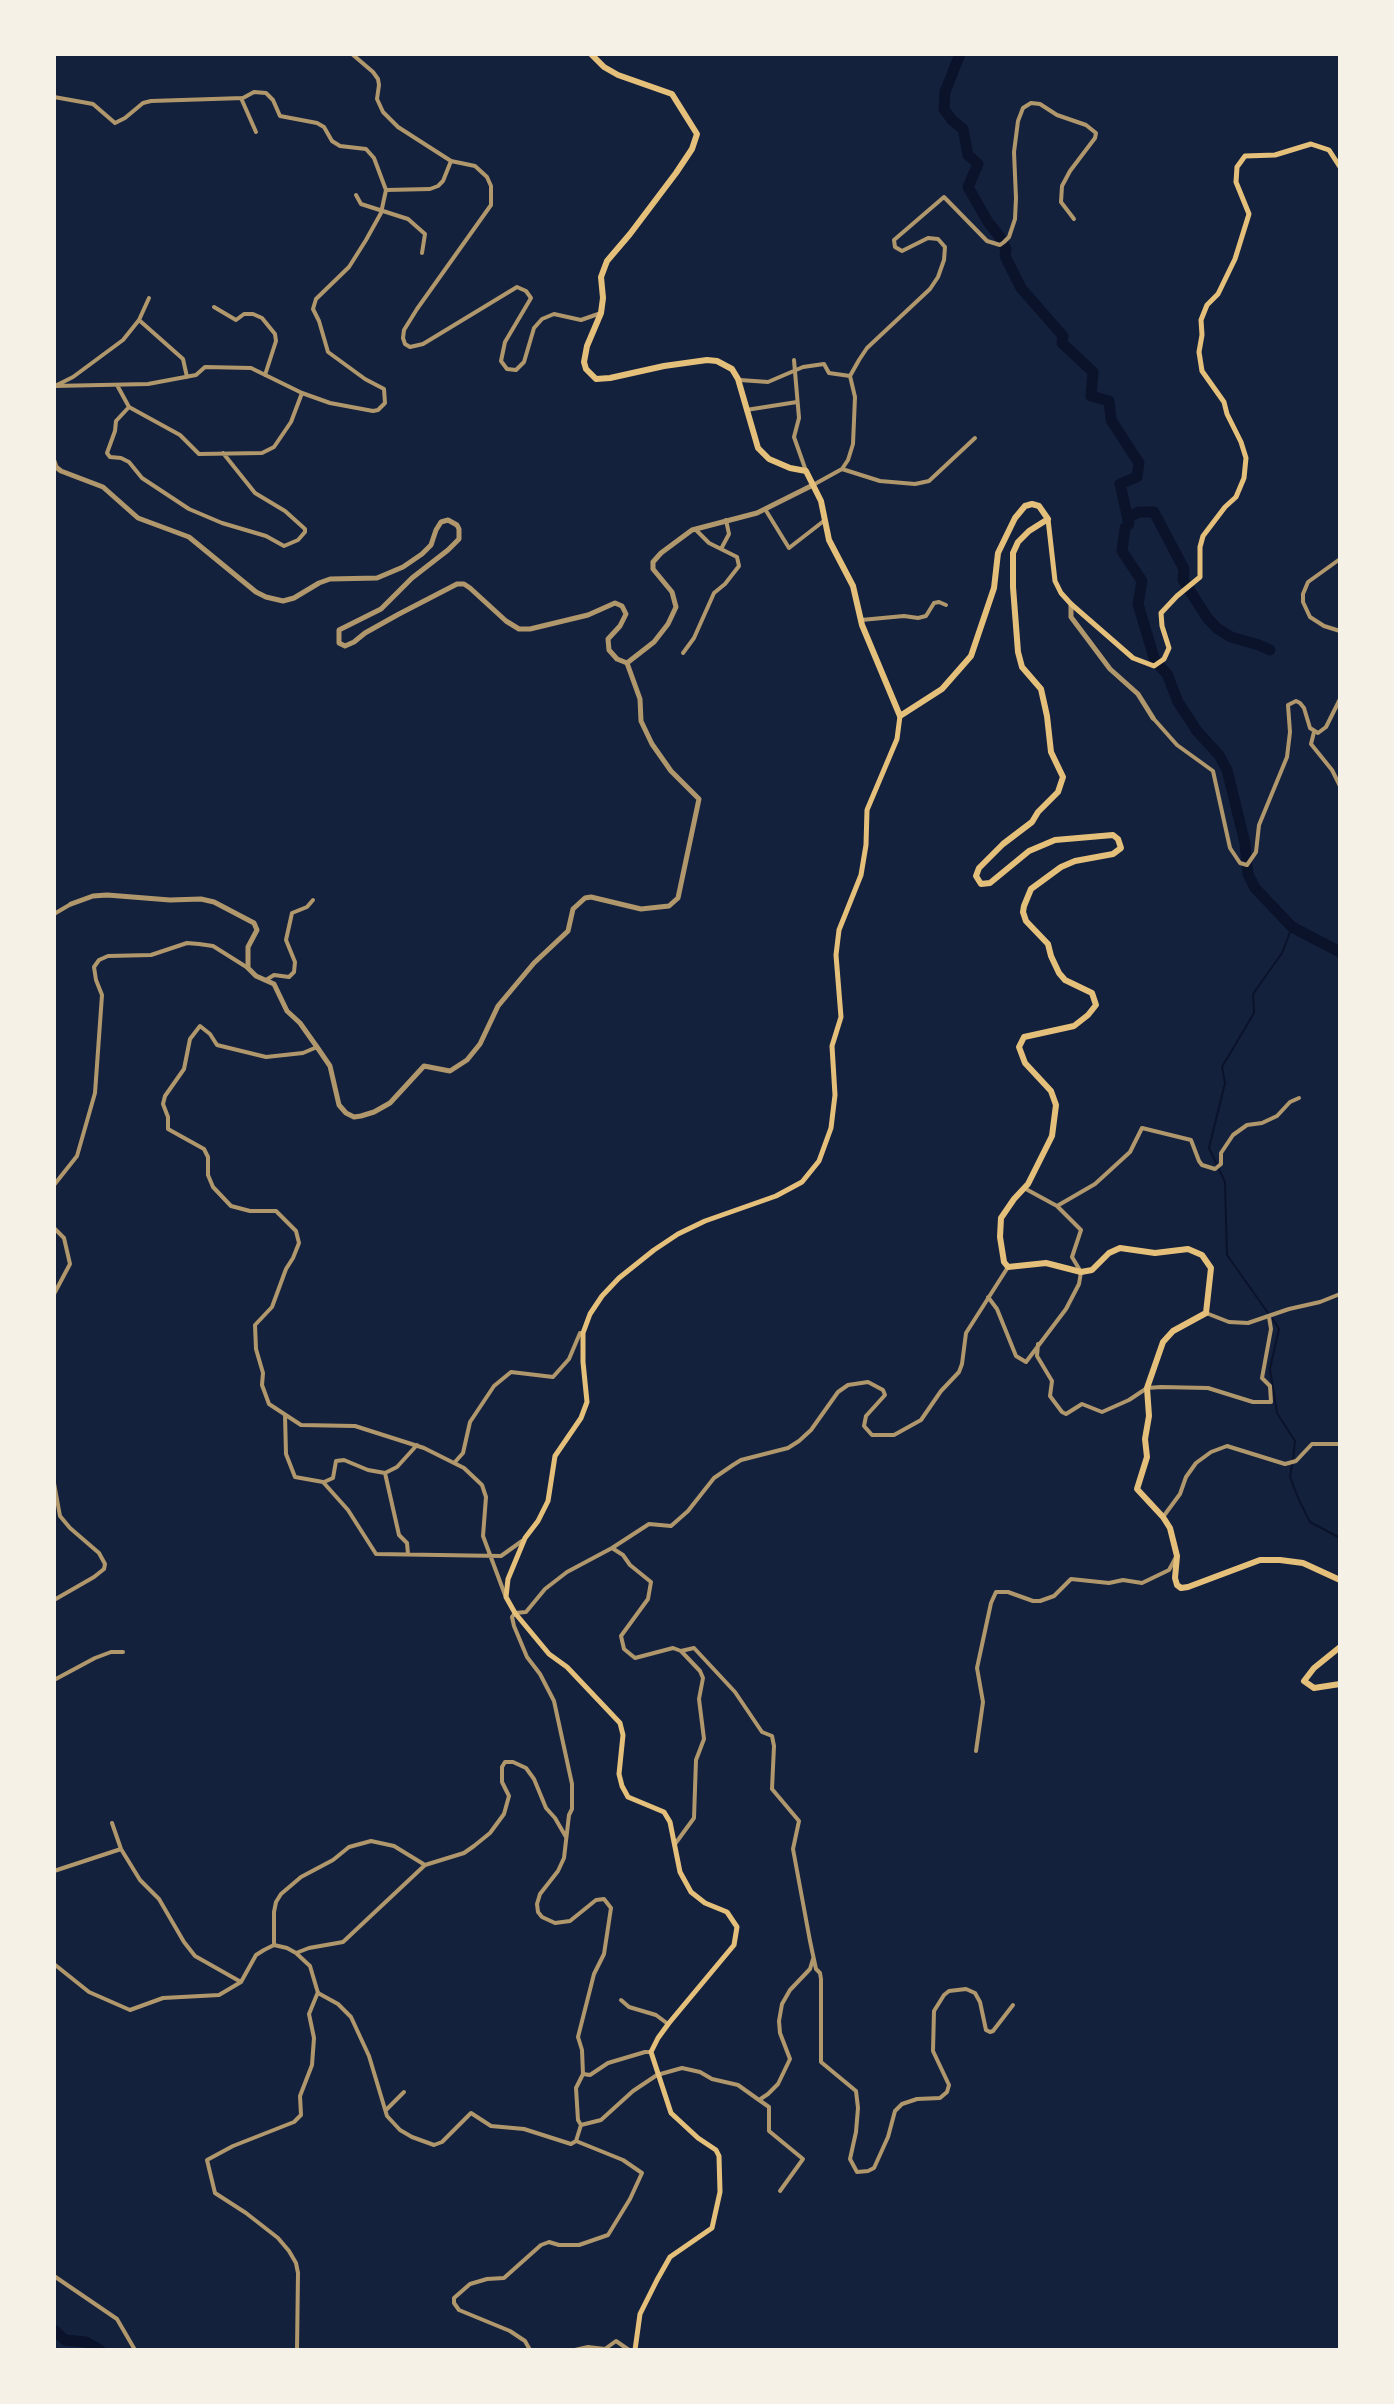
<!DOCTYPE html>
<html>
<head>
<meta charset="utf-8">
<style>
	body { margin:0 }
	#map { position:relative; width:1394px; height:2404px; overflow:hidden; background:#14213d; font-family:Commissioner,sans-serif }
	canvas { display:block }
	.frame { position:absolute; inset:0; border:56px solid #f6f1e7; pointer-events:none }
</style>
</head>
<body>
<div id="map">
<canvas width="1394" height="2404"></canvas>
<div class="frame"></div>
</div>
<script>
const ctx = document.querySelector('canvas').getContext('2d');
ctx.lineJoin = 'round';
function poly(rows) {
  const path = new Path2D();
  for (const r of rows) {
    path.moveTo(r[0], r[1]);
    for (let i = 2; i < r.length; i += 2) path.lineTo(r[i], r[i + 1]);
  }
  return path;
}
function strokePath(path, color, width, dash) {
  ctx.strokeStyle = color;
  ctx.lineWidth = width;
  ctx.lineCap = dash ? 'butt' : 'round';
  ctx.setLineDash(dash || []);
  ctx.stroke(path);
}
const stream = poly([
	[1268,1313,1227,1255,1225,1182,1209,1148,1225,1083,1222,1067,1254,1013,1253,994,1282,953,1292,927],
	[1272,1318,1279,1329,1270,1369,1277,1413,1295,1441,1293,1459],
	[1292,1465,1290,1477,1299,1500,1310,1522,1340,1538]
]);
const river = poly([
	[960,54,945,92,944,109,952,120,963,129,968,155,978,164,968,187,988,222,1000,237,1006,249,1005,256,1021,288,1063,336,1062,343,1093,372,1091,396,1109,401,1111,420,1139,463,1137,477,1120,484,1129,524,1125,528,1122,551,1142,581,1138,604,1155,661,1167,674,1178,702,1197,731,1219,755,1227,770,1245,843,1248,874,1255,888,1292,927,1340,952],
	[1127,513,1133,515,1139,512,1154,512,1184,569,1183,580,1208,619,1218,629,1231,637,1259,645,1270,650],
	[54,2330,65,2340,86,2342,100,2350]
]);
const minor = poly([
	[352,54,373,72,378,79,379,85,377,99,383,112,398,127,451,161,475,166,487,177,491,186,491,205,417,309,404,330,403,338,405,344,410,347,423,344,517,287,526,291,531,298,505,342,501,361,507,369,516,370,524,362,534,328,542,319,554,314,581,320,601,313],
	[54,97,93,104,115,123,125,118,143,103,151,101,243,98,254,92,266,93,273,100,280,116,317,123,324,127,332,141,340,146,366,149,374,158,386,190,381,213,366,240,349,267,316,299,313,309,319,321,328,352,365,379,384,389,385,403,378,410,373,411,330,403,302,393,251,368,205,367,196,375,148,384,54,386],
	[241,98,256,132],
	[386,190,430,189,438,186,443,181,451,161],
	[356,195,361,204,408,219,425,234,422,253],
	[214,307,236,320,244,314,253,314,262,318,275,334,276,341,265,375],
	[139,320,183,359,187,377],
	[794,360,799,418,794,437,806,471],
	[740,380,768,382,803,367,824,364,829,373,850,376],
	[57,385,73,377,123,340,139,320,149,298],
	[117,385,129,407,180,435,199,454,262,453,274,447,291,422,302,393],
	[129,407,116,421,115,431,107,453,110,457,121,458,129,462,142,478,189,509,222,523,266,536,284,546,298,540,305,532,305,529,285,511,255,493,223,453],
	[746,410,797,402],
	[842,469,880,481,915,484,929,481,975,438],
	[813,485,842,469,848,460,853,444,855,397,850,376,859,360,867,348,930,289,938,277,944,260,945,247,938,239,928,238,902,251,895,247,894,240,944,197,987,241,1000,245,1004,242,1009,237,1015,219,1016,198,1014,152,1018,121,1023,108,1031,103,1040,104,1057,115,1086,125,1096,133,1095,138,1070,171,1062,186,1061,202,1074,219],
	[765,509,789,548,825,520],
	[721,549,729,534,726,520],
	[1340,559,1308,582,1303,594,1303,602,1310,617,1324,626,1340,631],
	[861,620,904,616,918,618,926,616,934,603,939,602,946,605],
	[683,653,694,638,714,593,725,584,739,566,737,557,709,543,695,529],
	[1153,718,1177,745,1213,771,1230,848,1240,863,1247,865,1256,852,1259,825,1287,757,1290,732,1288,705,1296,701,1300,703,1304,708,1310,728,1318,733,1326,727,1340,699],
	[1314,732,1311,744,1332,770,1340,786],
	[54,914,71,904],
	[266,980,274,975,289,977,294,972,295,962,286,940,292,913,307,907,313,900],
	[317,1047,303,1053,266,1057,217,1045,210,1034,200,1026,190,1039,184,1069,165,1096,163,1104,168,1117,168,1129,204,1149,208,1157,208,1175,213,1187,231,1206,250,1211,276,1211,296,1231,299,1243,293,1258,286,1269,272,1307,255,1325,256,1349,263,1373,262,1385,269,1404,301,1425,355,1426,424,1448,464,1468,482,1485,486,1497,483,1536,505,1595],
	[54,1185,77,1156,95,1093,102,995,96,980,94,967,99,960,108,956,151,955,187,943,199,944,213,946,248,968],
	[1057,1206,1095,1184,1130,1152,1142,1128,1191,1140,1199,1161,1202,1165,1215,1169,1221,1164,1221,1153,1233,1135,1247,1125,1262,1123,1277,1116,1290,1102,1299,1098],
	[54,1228,64,1238,70,1264,54,1294],
	[988,1297,997,1309,1016,1356,1026,1362,1066,1309,1079,1284,1081,1272,1072,1257,1081,1230,1057,1206,1024,1188],
	[1206,1313,1229,1322,1248,1323,1289,1309,1320,1302,1340,1294],
	[1038,1344,1037,1356,1052,1381,1050,1396,1062,1412,1066,1414,1082,1404,1102,1412,1129,1400,1147,1388,1161,1387,1208,1388,1253,1402,1271,1402,1270,1386,1262,1378,1271,1329,1269,1317],
	[285,1415,286,1454,295,1477,323,1482,348,1510,376,1554,501,1556,522,1541],
	[455,1462,463,1453,470,1422,494,1386,511,1372,553,1377,569,1359,580,1333,583,1333],
	[385,1473,399,1535,407,1543,408,1554],
	[324,1482,333,1478,336,1461,344,1460,368,1470,385,1473,397,1467,417,1445],
	[54,1483,60,1516,70,1528,99,1553,105,1564,104,1569,94,1577,54,1600],
	[1163,1517,1180,1494,1186,1477,1196,1463,1211,1452,1227,1446,1285,1464,1296,1461,1312,1444,1340,1444],
	[612,1548,623,1555,630,1565,651,1582,648,1599,621,1636,624,1649,635,1658,673,1648,681,1651,694,1648,735,1692,762,1732,772,1736,774,1746,772,1789,799,1821,793,1849,810,1941,816,1969,820,1973,821,1979,821,2062,856,2091,858,2108,856,2132,850,2159,857,2172,868,2171,874,2168,888,2137,895,2111,902,2104,917,2099,940,2098,947,2092,949,2085,933,2051,934,2011,944,1995,949,1991,966,1989,975,1993,980,2002,986,2030,990,2032,993,2031,1013,2005],
	[54,1680,95,1658,111,1652,123,1652],
	[976,1751,983,1702,977,1668,991,1603,996,1592,1008,1592,1033,1601,1040,1601,1054,1596,1071,1579,1109,1583,1123,1580,1142,1583,1169,1570,1176,1557],
	[112,1823,121,1849,140,1880,159,1899,184,1942,195,1956,241,1982],
	[675,1844,694,1818,696,1760,704,1739,699,1699,703,1678,700,1671,681,1651],
	[54,1871,121,1849],
	[274,1945,274,1912,276,1902,281,1894,301,1877,333,1860,349,1847,371,1841,394,1846,425,1865,464,1853,474,1846,490,1833,504,1814,509,1796,502,1782,502,1767,505,1762,513,1762,526,1768,534,1779,546,1808,555,1818,566,1837],
	[296,1953,309,1948,343,1942,425,1865],
	[54,1964,89,1992,130,2010,163,1998,219,1995,241,1982,256,1955,264,1950,274,1945,287,1948,296,1953,310,1966,318,1993,338,2004,351,2017,369,2056,387,2116,400,2130,412,2137,434,2145,442,2142,471,2113,491,2126,524,2129,571,2144,576,2141,623,2160,642,2173,630,2199,608,2235,579,2245,559,2245,549,2242,541,2245,504,2278,487,2279,470,2284,454,2298,454,2303,459,2310,510,2331,525,2341,530,2350],
	[621,2000,629,2007,656,2015,668,2024],
	[583,2074,590,2075,608,2063,645,2052,651,2052],
	[759,2100,769,2107,769,2131,803,2159,780,2191],
	[386,2110,404,2092],
	[581,2125,578,2120,576,2088,583,2074,582,2050,578,2037,594,1974,604,1954,611,1908,604,1899,596,1900,570,1921,555,1923,542,1917,538,1912,537,1904,540,1894,558,1871,564,1858,569,1815,572,1809,572,1784,554,1701,540,1674,527,1657,514,1626,512,1617,515,1613,526,1612,545,1589,567,1572,612,1548,649,1524,671,1526,688,1511,714,1478,733,1465,741,1460,788,1448,799,1441,811,1430,838,1392,848,1385,868,1382,883,1390,885,1395,866,1416,864,1426,872,1435,894,1435,921,1420,941,1391,959,1372,962,1364,966,1333,1008,1267],
	[576,2141,581,2125,601,2120,633,2091,657,2075,682,2068,700,2072,712,2079,738,2085,759,2100,768,2094,778,2084,790,2059,780,2033,779,2021,782,2004,790,1990,810,1969,813,1959],
	[54,2276,117,2319,135,2350],
	[297,2350,298,2273,296,2263,289,2251,278,2238,246,2213,215,2193,207,2160,233,2146,294,2122,301,2115,300,2096,312,2065,314,2038,309,2014,318,1992],
	[575,2350,588,2347,605,2349,616,2341,629,2350]
]);
const tertiary = poly([
	[54,461,56,467,61,471,103,487,138,518,189,537,256,592,266,597,283,601,294,598,319,583,330,579,377,578,403,567,422,554,431,545,436,530,441,522,448,520,457,525,459,529,459,539,448,550,412,578,381,609,339,630,339,643,345,646,354,642,365,633,399,614,457,584,464,584,470,588,506,621,519,629,530,629,588,615,615,603,622,606,626,614,620,626,608,639,609,650,617,659,627,663,640,699,641,721,652,744,671,771,699,799,678,898,669,906,641,909,591,897,585,898,573,909,568,931,534,963,498,1006,480,1044,467,1060,450,1071,424,1066,390,1103,374,1112,361,1116,354,1117,346,1113,339,1105,330,1066,317,1047,300,1023,287,1011,274,984,256,976,248,968,248,947,257,930,254,923,214,902,201,899,170,900,107,895,93,896,71,904],
	[1071,604,1071,617,1110,669,1138,694,1153,718],
	[627,663,654,642,668,624,676,607,672,592,653,569,653,562,661,553,692,530,757,513,813,485]
]);
const secondary = poly([
	[1048,519,1055,581,1061,593,1071,604,1133,658,1154,666,1164,659,1169,648,1162,626,1161,613,1177,596,1200,577,1200,547,1203,536,1225,507,1236,497,1244,478,1246,458,1241,442,1227,414,1224,402,1202,371,1199,352,1202,335,1201,320,1207,305,1218,294,1235,259,1249,214,1236,182,1237,167,1245,156,1275,155,1311,144,1329,150,1340,167],
	[635,2350,640,2314,657,2280,670,2257,712,2228,720,2192,719,2156,716,2150,698,2138,671,2113,651,2052,658,2038,669,2023,734,1945,737,1927,727,1912,705,1903,691,1892,680,1872,670,1822,664,1812,628,1797,622,1786,619,1774,623,1735,620,1723,567,1667,549,1654,515,1613,506,1597,508,1579,525,1538,538,1521,548,1501,555,1456,581,1418,587,1402,583,1362,583,1333,590,1314,602,1296,619,1278,654,1250,678,1234,705,1221,776,1196,802,1182,819,1161,831,1128,835,1095,832,1046,841,1017,836,955,839,930,861,875,866,845,867,810,897,739,900,716]
]);
const primary = poly([
	[591,54,604,67,618,75,672,94,697,134,692,149,676,173,630,234,607,261,601,277,603,298,601,313,587,346,584,362,586,369,596,379,610,378,664,366,707,360,717,361,732,369,738,379,758,448,769,459,790,468,806,471,821,501,829,540,853,586,862,625,900,716,942,689,971,656,994,588,998,553,1015,518,1025,506,1032,504,1039,506,1048,519,1029,531,1018,542,1013,553,1013,587,1018,652,1022,667,1041,689,1047,716,1051,752,1063,777,1058,792,1038,812,1032,822,1003,844,979,868,976,876,981,884,990,883,1029,851,1055,840,1113,835,1118,839,1121,848,1113,854,1075,861,1061,867,1031,889,1024,906,1023,912,1026,921,1048,944,1051,956,1059,973,1065,980,1092,993,1096,1005,1088,1015,1074,1026,1024,1037,1019,1047,1025,1063,1051,1091,1056,1105,1052,1136,1028,1184,1014,1199,1001,1218,1000,1237,1004,1262,1008,1267,1046,1263,1081,1272,1092,1270,1109,1253,1120,1248,1155,1253,1188,1249,1202,1255,1211,1268,1206,1313,1173,1331,1163,1342,1147,1388,1149,1416,1145,1439,1147,1457,1137,1489,1163,1517,1170,1528,1177,1556,1175,1578,1177,1585,1181,1588,1188,1587,1260,1560,1280,1560,1303,1563,1340,1580],
	[1340,1647,1314,1668,1304,1681,1314,1688,1340,1684]
]);
strokePath(stream, '#0b132b', 2);
strokePath(river, '#0b132b', 11);
strokePath(minor, '#b1986c', 4);
strokePath(tertiary, '#b1986c', 5);
strokePath(secondary, '#e5c07b', 5);
strokePath(primary, '#e5c07b', 6);
</script>
</body>
</html>
